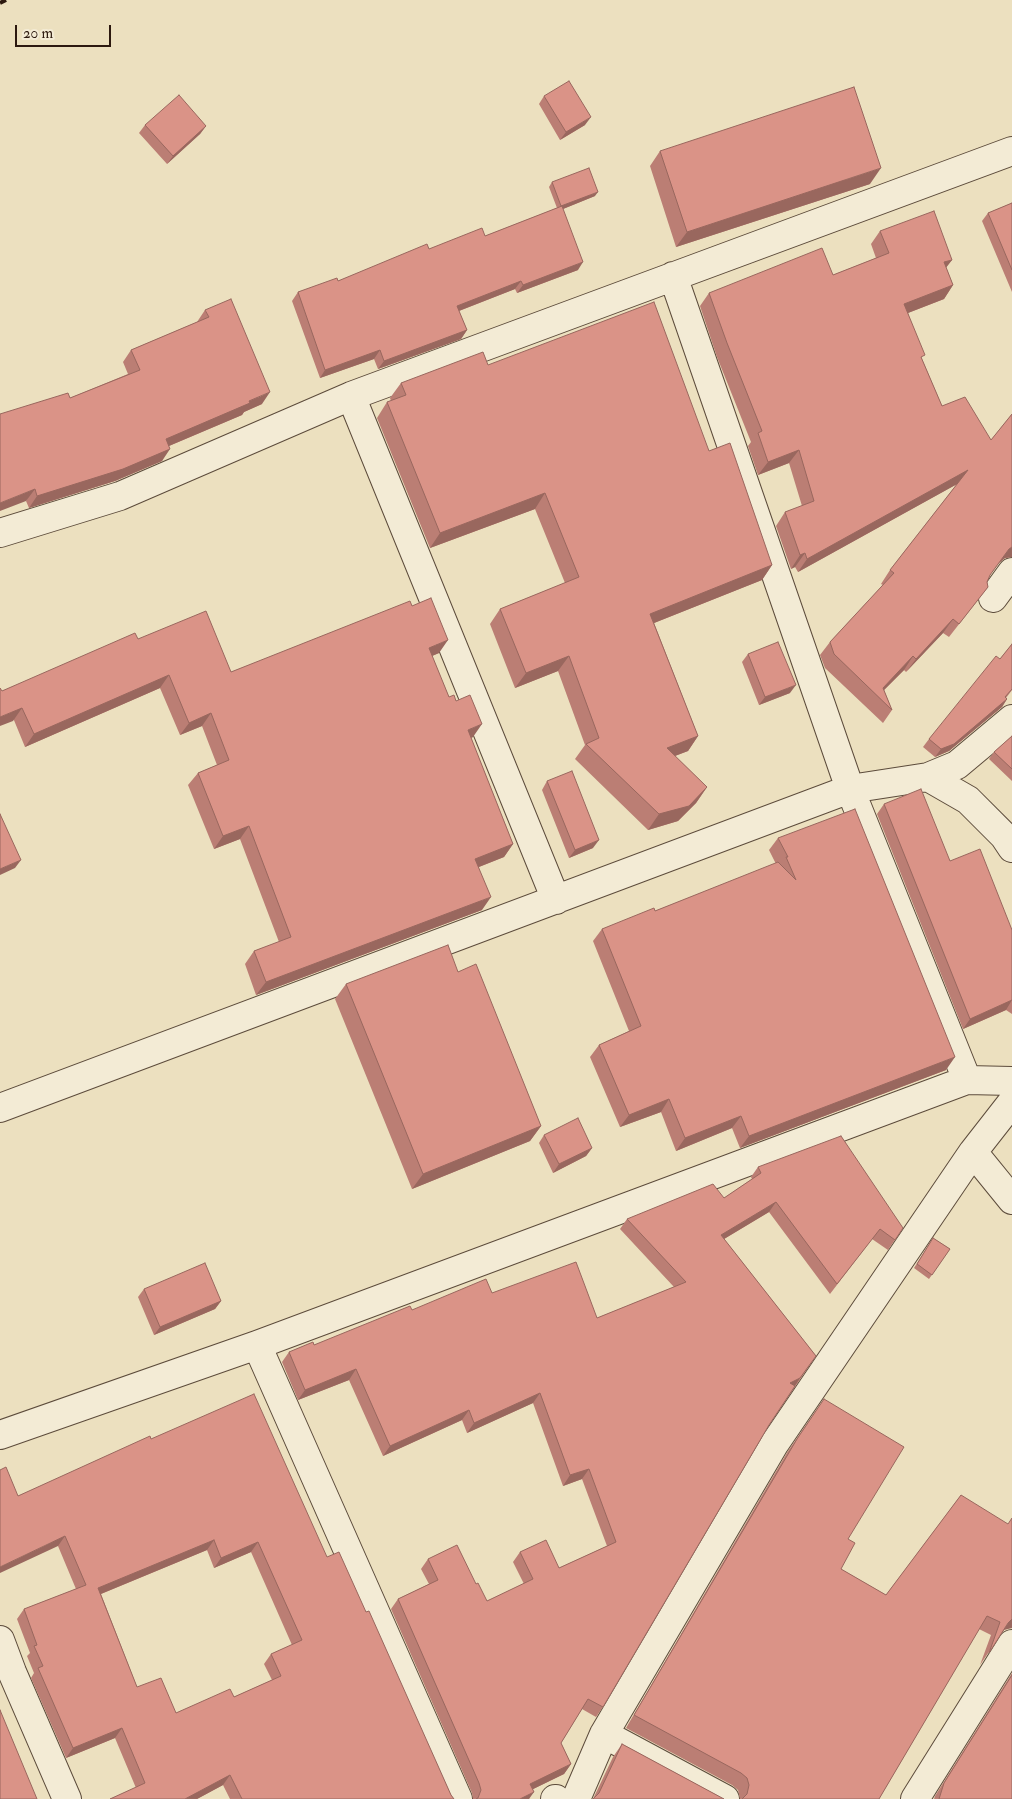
<!DOCTYPE html>
<html>
<head>
<meta charset="utf-8">
<style>
	body { margin:0 }
	#map { position:relative; width:1012px; height:1799px; overflow:hidden; background:#ece0bf; font-family:"IM FELL Double Pica",serif }
	canvas { display:block }
	.scale { position:absolute; left:15px; top:25px; width:96px; height:22px; box-sizing:border-box; border:2px solid #2c190f; border-top:0; padding-left:6px; font-size:15px; line-height:18px; white-space:nowrap; color:#2c190f; -webkit-text-stroke:4px #f3ebd5; paint-order:stroke }
</style>
</head>
<body>
<div id="map">
<canvas width="1012" height="1799"></canvas>
<div class="scale">20 m</div>
</div>
<script>
const ctx = document.querySelector('canvas').getContext('2d');
ctx.lineJoin = 'round';
function poly(rows) {
  const path = new Path2D();
  for (const r of rows) {
    path.moveTo(r[0], r[1]);
    for (let i = 2; i < r.length; i += 2) path.lineTo(r[i], r[i + 1]);
  }
  return path;
}
function strokePath(path, color, width, dash) {
  ctx.strokeStyle = color;
  ctx.lineWidth = width;
  ctx.lineCap = dash ? 'butt' : 'round';
  ctx.setLineDash(dash || []);
  ctx.stroke(path);
}
function paint(path, color) {
  ctx.fillStyle = color;
  ctx.fill(path, 'evenodd');
}
const minor = poly([
	[673,276,850,789,967,1080],
	[351,396,556,900],
	[0,533,120,496,351,396,1012,151],
	[993,598,1012,572],
	[928,777,968,800,1004,836,1012,848],
	[0,1108,850,789,928,777,957,765,1012,719],
	[973,1152,1012,1200],
	[257,1345,458,1799],
	[0,1435,257,1345,967,1080,1012,1081],
	[0,1640,12,1672,67,1799],
	[604,1734,725,1799],
	[555,1799,556,1799],
	[576,1799,604,1734,775,1443,973,1152,1012,1102],
	[915,1799,1012,1644]
]);
const rail = poly([
	[0,3,6,0]
]);
const wall = poly([
	[544,96,585,125,560,140,539,104],
	[145,125,206,126,200,134,167,164,139,133],
	[660,151,870,184,676,247,650,166],
	[552,182,595,196,563,209,578,270,517,293,515,289,459,311,467,330,461,339,378,369,374,359,320,378,292,301,298,292,338,281,429,249,485,236,557,208,549,187],
	[1012,203,1012,292,982,221,988,213],
	[880,231,952,260,946,267,953,285,944,299,908,313,922,359,942,406,991,440,1012,414,1012,557,1005,558,999,563,989,576,987,582,988,587,949,637,943,633,906,672,904,670,884,690,892,710,883,723,825,668,820,655,830,642,883,585,881,584,890,570,957,484,798,572,795,567,791,569,776,526,785,512,802,506,789,463,758,475,748,446,751,442,717,357,700,306,709,293,833,275,876,258,871,244],
	[205,310,262,404,244,412,242,415,169,446,162,461,115,481,29,508,26,501,70,398,128,374,123,362,131,350,197,322],
	[488,365,709,451,772,565,762,580,654,623,698,736,688,751,675,756,707,787,696,803,678,821,648,830,575,759,585,745,558,671,515,688,490,624,500,609,565,583,535,509,430,548,377,418,387,402,391,401,390,398,401,383],
	[412,606,439,653,432,656,449,697,473,737,471,738,513,844,504,857,479,867,482,910,256,995,245,964,254,951,279,942,240,839,214,849,188,785,198,773,217,765,202,726,180,735,160,688,25,747,2,691,138,639,231,672],
	[1012,644,1012,690,1006,698,1007,699,1002,707,949,751,935,757,923,747,929,739,1000,659],
	[748,654,790,693,759,705,742,662],
	[1012,736,1012,781,989,759,994,752],
	[547,781,593,848,569,858,542,790],
	[884,804,950,861,1012,930,1012,1014,1006,1010,963,1029,877,814],
	[778,838,946,1070,740,1148,732,1128,676,1151,661,1112,620,1127,590,1057,599,1045,629,1031,593,941,602,929,655,911,776,864,769,850],
	[458,972,541,1126,530,1141,412,1189,335,999,346,984],
	[544,1135,592,1148,586,1156,553,1173,539,1143],
	[758,1167,903,1228,888,1250,872,1239,830,1294,769,1212,724,1239,816,1356,769,1425,603,1707,596,1717,582,1709,561,1743,571,1764,564,1774,533,1789,529,1799,473,1799,472,1793,391,1609,398,1599,429,1584,421,1569,428,1559,476,1584,487,1601,524,1584,513,1562,520,1552,559,1568,607,1546,582,1479,563,1486,533,1403,467,1433,462,1420,383,1456,349,1380,298,1400,282,1362,289,1352,314,1345,412,1310,492,1293,597,1318,674,1287,620,1229,627,1219,724,1198,752,1179,751,1177],
	[933,1238,950,1249,929,1279,914,1268],
	[144,1289,221,1301,215,1309,154,1335,138,1297],
	[824,1399,848,1539,841,1569,886,1595,961,1495,1004,1630,1001,1634,980,1665,991,1635,979,1629,879,1799,740,1799,738,1790,732,1785,626,1728,788,1451],
	[151,1439,327,1557,366,1612,451,1795,454,1799,230,1799,223,1785,197,1799,110,1799,136,1788,115,1738,66,1758,31,1678,34,1673,27,1656,30,1653,17,1619,24,1609,76,1589,58,1546,18,1496],
	[207,1550,214,1568,251,1552,292,1645,271,1654,264,1664,272,1680,234,1697,176,1713,137,1687,101,1594],
	[1012,1673,1012,1799,934,1799,935,1796],
	[622,1744,724,1799,593,1799,613,1757]
]);
const shadedWall = poly([
	[591,117,585,125,560,140,566,132],
	[206,126,200,134,167,164,173,156],
	[881,168,870,184,676,247,687,232],
	[598,192,595,196,558,211,561,206],
	[952,260,942,273,944,262],
	[583,262,578,270,517,293,523,285],
	[521,281,515,289,451,314,457,306],
	[953,285,944,299,895,318,904,304],
	[467,330,461,339,378,369,384,361],
	[380,350,374,359,320,378,325,370],
	[270,392,262,404,244,412,242,415,157,451,166,439],
	[170,449,162,461,115,481,29,508,37,496],
	[799,450,789,463,758,475,768,462],
	[968,470,959,483,798,572,807,559],
	[35,489,26,501,0,511,0,503],
	[545,493,535,509,430,548,440,533],
	[1012,547,1012,557,1005,558,999,563,1009,549],
	[805,553,795,567,791,569,800,555],
	[772,565,762,580,639,629,650,614],
	[953,619,943,633,906,672,916,659],
	[448,640,439,653,420,661,429,648],
	[569,656,558,671,515,688,526,673],
	[913,656,904,670,878,696,883,688],
	[169,675,160,688,25,747,34,734],
	[796,685,790,693,759,705,765,697],
	[1007,699,1002,707,949,751,935,757,941,749],
	[22,708,13,721,0,726,0,717],
	[211,713,202,726,180,735,189,723],
	[482,724,473,737,459,743,468,730],
	[698,736,688,751,656,763,667,748],
	[707,787,696,803,678,821,648,830,659,814],
	[249,826,240,839,214,849,223,836],
	[599,840,593,848,569,858,575,850],
	[513,844,504,857,466,872,475,859],
	[21,860,15,868,0,875,0,869],
	[491,897,482,910,256,995,266,982],
	[1012,1000,1006,1010,963,1029,970,1019],
	[955,1057,946,1070,740,1148,749,1136],
	[669,1099,661,1112,620,1127,629,1115],
	[741,1116,732,1128,676,1151,685,1138],
	[541,1126,530,1141,412,1189,423,1174],
	[592,1148,586,1156,553,1173,559,1164],
	[776,1202,769,1212,714,1245,721,1235],
	[221,1301,215,1309,154,1335,160,1327],
	[356,1369,349,1380,298,1400,305,1390],
	[800,1378,793,1389,790,1383],
	[540,1393,533,1403,467,1433,474,1423],
	[469,1410,462,1420,383,1456,390,1446],
	[589,1469,582,1479,563,1486,570,1475],
	[65,1536,58,1546,0,1573,0,1567],
	[214,1540,207,1550,91,1598,98,1588],
	[258,1542,251,1552,214,1568,221,1558],
	[1012,1619,1012,1628,1004,1630,999,1636,1008,1623],
	[122,1728,115,1738,66,1758,73,1748],
	[571,1764,564,1774,523,1794,530,1784],
	[230,1775,223,1785,197,1799,185,1799],
	[534,1792,529,1799,520,1799]
]);
const building = poly([
	[569,81,591,117,566,132,544,96,569,81],
	[854,87,881,168,687,232,660,151,854,87],
	[179,95,206,126,173,156,145,125,179,95],
	[589,168,598,192,561,206,552,182,589,168],
	[1012,203,1012,270,988,213,1012,203],
	[562,206,583,262,523,285,521,281,457,306,467,330,384,361,380,350,325,370,298,292,337,278,338,281,427,244,429,249,482,228,485,236,562,206],
	[934,211,952,260,944,262,953,285,904,304,925,355,921,357,942,406,965,397,991,440,1012,414,1012,547,1009,549,990,575,987,582,988,587,959,624,953,619,916,659,913,656,883,688,892,710,834,654,830,642,894,573,890,570,968,470,807,559,805,553,800,555,785,512,814,501,799,450,768,462,758,433,762,431,727,343,709,293,822,248,833,275,889,253,880,231,934,211],
	[231,299,270,392,249,401,250,403,166,439,170,449,123,469,37,496,35,489,0,503,0,414,68,393,70,398,140,370,131,350,209,317,205,310,231,299],
	[654,302,709,451,730,443,772,565,650,614,698,736,667,748,707,787,689,806,659,814,586,744,599,738,569,656,526,673,500,609,579,577,545,493,440,533,387,402,406,395,401,383,483,352,488,365,654,302],
	[431,598,448,640,429,648,449,697,454,695,456,701,470,695,482,724,468,730,513,844,475,859,491,897,266,982,254,951,291,937,249,826,223,836,198,773,229,760,211,713,189,723,169,675,34,734,22,708,0,717,0,688,2,691,135,633,138,639,206,611,231,672,410,601,412,606,431,598],
	[778,642,796,685,765,697,748,654,778,642],
	[1012,644,1012,689,1005,697,1007,699,954,744,941,749,929,739,996,656,1000,659,1012,644],
	[1012,736,1012,769,994,752,1012,736],
	[572,771,599,840,575,850,547,781,572,771],
	[921,789,950,861,980,849,1012,930,1012,1000,970,1019,884,804,921,789],
	[855,809,955,1057,749,1136,741,1116,685,1138,669,1099,629,1115,599,1045,641,1026,602,929,654,908,655,911,778,862,796,880,786,857,788,857,778,838,855,809],
	[0,814,21,860,0,869,0,814],
	[448,945,458,972,476,964,541,1126,423,1174,346,984,448,945],
	[578,1118,592,1148,559,1164,544,1135,578,1118],
	[841,1136,903,1228,895,1240,880,1229,837,1284,776,1202,721,1235,816,1356,800,1378,790,1383,795,1386,769,1425,603,1707,588,1699,561,1743,571,1764,530,1784,534,1792,520,1799,476,1799,478,1798,481,1790,479,1783,398,1599,438,1580,428,1559,457,1545,476,1584,478,1583,487,1601,533,1579,520,1552,546,1540,559,1568,616,1542,589,1469,570,1475,540,1393,474,1423,469,1410,390,1446,356,1369,305,1390,289,1352,313,1342,314,1345,410,1306,412,1310,486,1279,492,1293,576,1262,597,1318,686,1282,627,1219,713,1184,724,1198,761,1173,758,1167,841,1136],
	[933,1238,950,1249,932,1275,917,1264,933,1238],
	[205,1263,221,1301,160,1327,144,1289,205,1263],
	[254,1394,327,1557,339,1552,366,1612,369,1611,451,1795,454,1799,242,1799,230,1775,185,1799,110,1799,145,1783,122,1728,73,1748,38,1668,43,1666,34,1646,37,1645,24,1609,86,1585,65,1536,0,1567,0,1470,6,1467,18,1496,150,1436,151,1439,254,1394],
	[214,1540,221,1558,258,1542,302,1640,271,1654,281,1676,234,1697,230,1689,176,1713,161,1678,137,1687,98,1588,214,1540],
	[824,1399,904,1447,848,1539,855,1543,841,1569,886,1595,961,1495,1008,1524,1012,1518,1012,1619,1008,1623,989,1653,1000,1622,987,1616,879,1799,742,1799,747,1794,749,1785,747,1778,741,1773,634,1715,797,1439,824,1399],
	[1012,1675,1012,1799,939,1799,944,1783,1012,1675],
	[0,1710,37,1799,0,1799,0,1710],
	[622,1744,724,1799,593,1799,599,1793,622,1744]
]);
strokePath(minor, '#5c4b3b', 30);
strokePath(minor, '#f3ebd5', 28);
strokePath(rail, '#2c190f', 4, [9, 9]);
paint(wall, '#bb7e74');
paint(shadedWall, '#99675e');
paint(building, '#da9387');
strokePath(building, '#99675e', 1);
</script>
</body>
</html>
